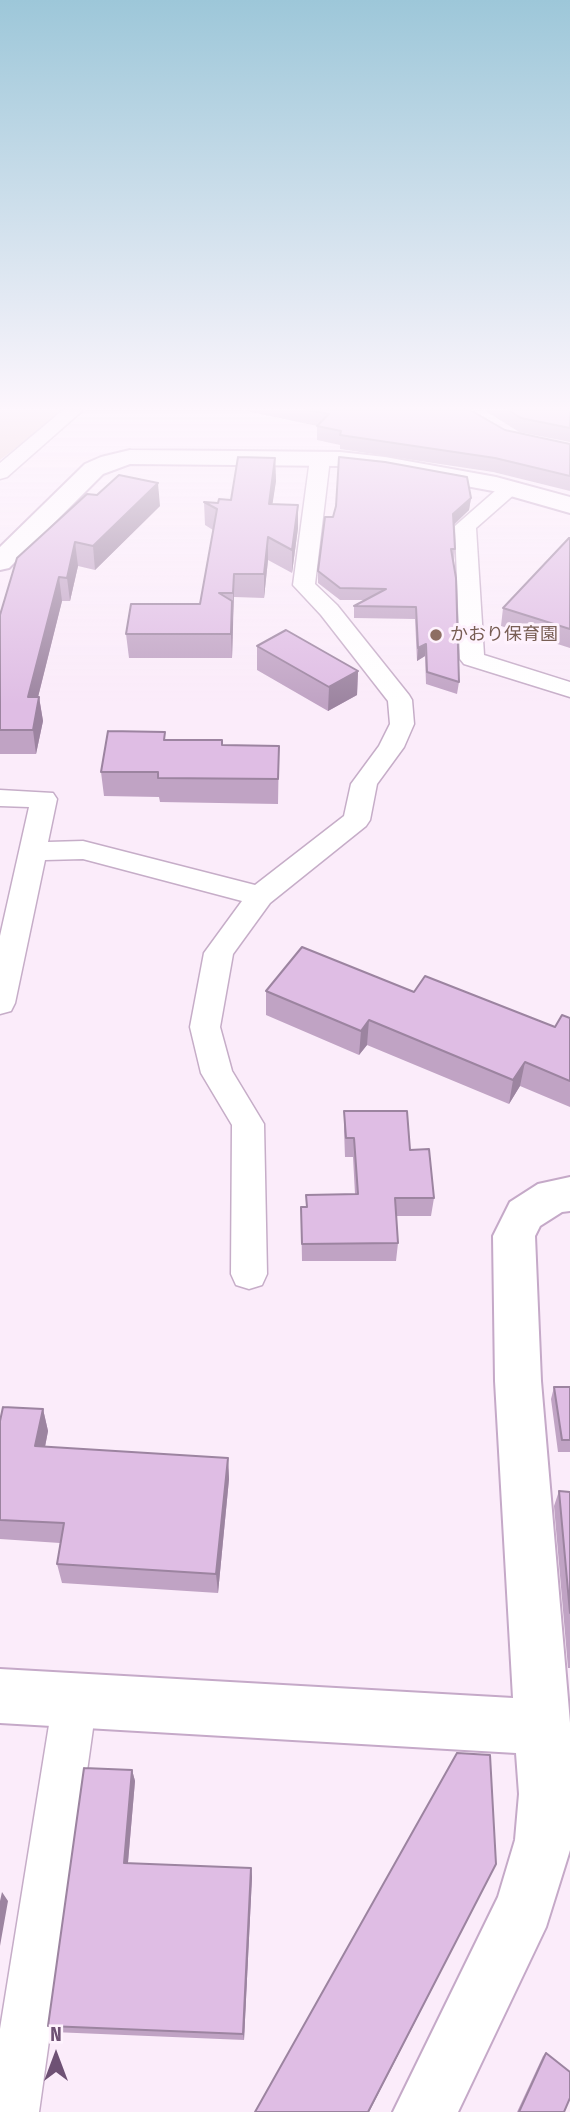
<!DOCTYPE html>
<html>
<head>
<meta charset="utf-8">
<style>
	body { margin:0 }
	#map { position:relative; width:570px; height:2112px; overflow:hidden; background:#fbecfa; font-family:"Fira Sans Condensed",sans-serif }
	canvas { display:block }
	.north { position:absolute; left:21px; top:2021px; width:70px; height:70px; -webkit-text-stroke:5px #fef2fd; paint-order:stroke; rotate:0deg; font-size:19px; font-weight:700; line-height:28px; text-align:center; color:#6e5174 }
	.north::after { content:''; display:block; margin:auto; width:24px; height:32px; background:#6e5174; clip-path:polygon(50% 0,100% 100%,50% 72%,0 100%) }
</style>
</head>
<body>
<div id="map">
<canvas width="570" height="2112"></canvas>
<div class="north">N</div>
</div>
<script>
const ctx = document.querySelector('canvas').getContext('2d');
ctx.lineJoin = 'round';
function paint(path, color) {
  ctx.fillStyle = color;
  ctx.fill(path, 'evenodd');
}
function poly(rows) {
  const path = new Path2D();
  for (const r of rows) {
    path.moveTo(r[0], r[1]);
    for (let i = 2; i < r.length; i += 2) path.lineTo(r[i], r[i + 1]);
  }
  return path;
}
function strokePath(path, color, width, dash) {
  ctx.strokeStyle = color;
  ctx.lineWidth = width;
  ctx.lineCap = dash ? 'butt' : 'round';
  ctx.setLineDash(dash || []);
  ctx.stroke(path);
}
function label(font, color, halo, rows, align = 'center') {
  ctx.font = font + ' "Fira Sans Condensed","Noto Sans JP",sans-serif';
  ctx.lineWidth = 6;
  ctx.setLineDash([]);
  ctx.textBaseline = 'middle';
  ctx.strokeStyle = halo;
  ctx.fillStyle = color;
  for (const [text, x, y, turn = 0] of rows) {
    ctx.save();
    ctx.translate(x, y);
    ctx.rotate((+turn || 0) * Math.PI / 180);
    ctx.textAlign = isNaN(turn) ? turn : align;
    if (halo) ctx.strokeText(text, 0, 0);
    ctx.fillText(text, 0, 0);
    ctx.restore();
  }
}
const green = poly([
	[0,410,66,410,0,460]
]);
const street = poly([
	[63,410,83,410,7,477,0,479,0,463,63,410],
	[320,453,330,459,315,584,337,605,409,695,412,700,414,724,404,747,377,784,370,820,366,826,270,903,233,954,220,1027,232,1071,264,1124,267,1274,262,1285,249,1289,236,1285,231,1274,232,1125,201,1073,190,1027,204,953,242,901,83,859,45,860,15,1003,11,1011,0,1014,0,936,29,807,0,806,0,790,53,793,57,799,48,842,83,841,255,885,344,816,351,784,379,746,390,724,388,701,321,615,293,585,310,459,320,453],
	[510,482,517,484,520,488,517,492,476,528,484,655,570,682,570,697,464,664,460,659,455,526,503,484,510,482],
	[75,1678,91,1684,97,1700,39,2112,0,2112,0,2029,53,1700,59,1684,75,1678]
]);
const secondary = poly([
	[130,450,340,452,385,457,496,477,570,497,570,513,493,491,385,471,340,466,130,464,103,474,9,568,0,570,0,547,85,464,101,457,130,450],
	[570,1177,570,1211,562,1212,540,1226,535,1236,541,1381,570,1723,570,1850,546,1927,458,2112,393,2112,498,1897,515,1840,519,1794,516,1753,0,1723,0,1669,513,1698,495,1381,493,1236,510,1202,538,1184,570,1177]
]);
const wall = poly([
	[242,410,470,410,505,430,570,444,570,491,493,472,340,449,340,445,317,440,317,426],
	[484,410,570,410,570,442,519,432],
	[275,458,276,481,272,504,298,528,292,573,268,560,264,598,234,597,232,658,129,658,126,634,200,604,213,530,205,525,204,502,218,503,231,500],
	[87,494,160,506,95,570,78,566,70,601,62,601,38,697,39,697,43,721,36,754,0,754,0,615],
	[471,498,469,510,454,525,455,549,454,560,459,682,457,694,426,684,425,656,417,661,415,619,354,618,354,606,364,600,340,600,318,583,318,571,336,506],
	[570,538,570,648,501,626,503,608],
	[257,646,358,671,357,695,328,711,257,670],
	[165,740,222,745,279,746,278,804,160,802,159,797,104,796,101,772],
	[266,991,414,992,555,1027,570,1018,570,1107,520,1086,509,1104,367,1045,359,1055,266,1015],
	[344,1111,410,1150,434,1198,431,1216,396,1216,398,1243,396,1261,302,1261,301,1207,306,1207,306,1195,355,1194,353,1157,345,1157,344,1129],
	[554,1387,570,1387,570,1452,558,1452,551,1399],
	[43,1409,48,1431,45,1447,228,1458,229,1479,218,1593,62,1583,57,1564,60,1543,0,1539,0,1421],
	[559,1491,570,1492,570,1668,568,1668,554,1506],
	[132,1770,135,1781,128,1863,251,1868,252,1877,244,2040,53,2032,48,2026],
	[546,2053,564,2112,517,2112,543,2056]
]);
const shadedWall = poly([
	[275,458,276,481,269,527,269,504],
	[158,483,160,506,95,570,93,546],
	[471,498,469,510,452,526,453,514],
	[298,505,298,528,292,573,292,550],
	[268,537,268,560,264,598,264,574],
	[75,542,78,566,70,601,67,578],
	[234,574,234,617,233,593],
	[59,577,62,601,32,721,28,697],
	[232,601,233,624,232,658,231,634],
	[426,644,425,656,417,661,418,648],
	[358,671,357,695,328,711,329,687],
	[39,697,43,721,36,754,33,730],
	[369,1020,367,1045,359,1055,361,1031],
	[525,1062,520,1086,509,1104,513,1080],
	[43,1409,48,1431,41,1467,35,1446],
	[228,1458,229,1479,218,1593,216,1574],
	[132,1770,135,1781,127,1873,124,1863],
	[496,1864,369,2112,368,2112],
	[251,1868,252,1877,244,2040,243,2034],
	[2,1892,8,1901,0,1946,0,1901]
]);
const building = poly([
	[307,410,470,410,505,430,570,444,570,476,495,458,340,435,341,431,317,426,329,414,307,410],
	[508,410,570,410,570,428,521,418,508,410],
	[238,457,275,458,269,504,298,505,292,550,268,537,264,574,234,574,233,593,219,593,232,601,231,634,126,634,131,604,200,604,217,509,204,502,218,503,219,499,231,500,238,457],
	[339,457,385,462,467,477,471,498,453,514,455,549,451,549,456,578,459,682,427,672,426,644,418,648,416,607,354,606,386,589,340,588,318,571,325,517,333,517,336,506,339,457],
	[119,475,158,483,93,546,75,542,67,578,59,577,28,697,39,697,33,730,0,730,0,615,17,558,87,494,97,495,119,475],
	[569,538,570,538,570,629,503,608,569,538],
	[286,630,358,671,329,687,257,646,286,630],
	[108,731,165,732,164,740,222,740,222,745,279,746,278,779,158,778,158,772,101,772,108,731],
	[302,947,414,992,425,976,555,1027,562,1015,570,1018,570,1081,525,1062,513,1080,369,1020,361,1031,266,991,302,947],
	[344,1111,407,1111,410,1150,429,1149,434,1198,395,1198,398,1243,302,1244,301,1207,307,1207,306,1195,358,1194,354,1138,346,1138,344,1111],
	[554,1387,570,1387,570,1440,562,1440,554,1387],
	[3,1407,43,1409,35,1446,228,1458,216,1574,57,1564,64,1523,0,1520,0,1421,3,1407],
	[559,1491,570,1492,570,1613,559,1491],
	[457,1753,490,1755,496,1864,368,2112,255,2112,457,1753],
	[84,1768,132,1770,124,1863,251,1868,243,2034,48,2026,84,1768],
	[546,2053,570,2072,570,2098,564,2112,519,2112,546,2053]
]);
const markers = [
	[436,635,7,"#8d6e63"]
];
const farEducationnames = [
	["かおり保育園",450,635]
];
paint(green, '#e8cdcb');
strokePath(street, '#c6adc8', 3);
strokePath(secondary, '#c5a9c8', 4);
paint(street, '#fff');
paint(secondary, '#fff');
paint(wall, '#c0a3c4');
paint(shadedWall, '#9c84a0');
paint(building, '#dfbde4');
strokePath(building, '#9c84a0', 2);
const sky = ctx.createLinearGradient(0, 0, 0, 705);
sky.addColorStop(0, '#9dc7d9');
sky.addColorStop(0.58, '#fdf6fd');
sky.addColorStop(1, '#fdf6fd00');
ctx.fillStyle = sky;
ctx.fillRect(0, 0, 570, 705);
for (const [x, y, r, color] of markers) {
  const dot = new Path2D();
  dot.arc(x, y, r, 0, 2 * Math.PI);
  ctx.fillStyle = color;
  ctx.fill(dot);
  strokePath(dot, '#fef2fd', 2.5);
}
label('18px', '#785e54', '#fef2fd', farEducationnames, 'left');
</script>
</body>
</html>
